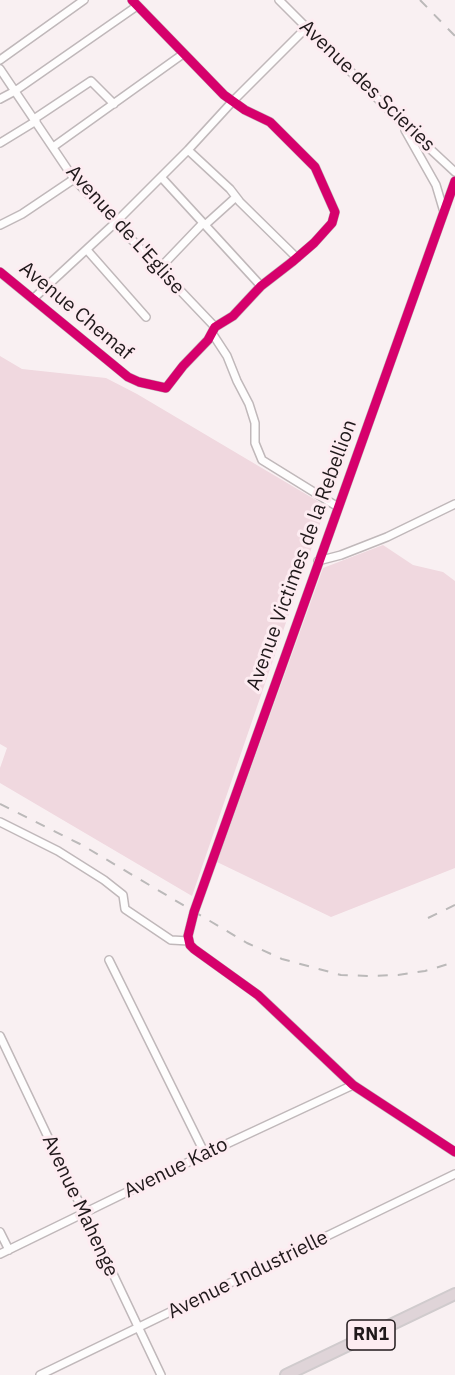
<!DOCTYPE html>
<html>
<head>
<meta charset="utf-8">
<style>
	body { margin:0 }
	canvas { display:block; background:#f9f0f2 }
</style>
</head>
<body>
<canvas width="455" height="1375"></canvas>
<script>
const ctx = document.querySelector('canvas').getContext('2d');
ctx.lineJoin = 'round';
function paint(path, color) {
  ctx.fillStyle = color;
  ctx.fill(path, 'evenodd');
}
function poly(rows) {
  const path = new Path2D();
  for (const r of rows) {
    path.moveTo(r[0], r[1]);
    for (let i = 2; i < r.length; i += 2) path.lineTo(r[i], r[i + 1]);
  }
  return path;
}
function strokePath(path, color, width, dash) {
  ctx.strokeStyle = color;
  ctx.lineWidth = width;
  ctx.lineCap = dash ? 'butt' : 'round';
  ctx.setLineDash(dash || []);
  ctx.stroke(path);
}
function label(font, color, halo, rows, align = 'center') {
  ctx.font = font + ' "IBM Plex Sans",sans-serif';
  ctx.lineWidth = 6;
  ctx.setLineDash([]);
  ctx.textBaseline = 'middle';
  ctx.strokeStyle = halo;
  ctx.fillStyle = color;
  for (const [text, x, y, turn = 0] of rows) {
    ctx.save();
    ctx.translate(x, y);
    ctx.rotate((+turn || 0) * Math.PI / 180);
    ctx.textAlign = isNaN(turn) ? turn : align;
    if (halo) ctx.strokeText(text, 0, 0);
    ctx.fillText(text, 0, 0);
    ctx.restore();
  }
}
const green = poly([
	[0,356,22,369,106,378,137,394,326,506,192,896,0,783,0,768,7,748,0,744],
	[383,545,413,565,443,572,455,581,455,868,331,917,217,862,323,568]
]);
const minor = poly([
	[279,0,399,120,455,172],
	[0,60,84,0],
	[0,69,74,179,215,327],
	[0,99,15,91,137,6],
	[34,119,91,81,114,104],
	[405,130,436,185,444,212],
	[0,143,36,121],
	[53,147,183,54],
	[188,150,230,189,240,202,297,258],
	[161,177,261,286],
	[455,181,194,912,188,936,190,945,194,949,258,995,353,1085,455,1152],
	[0,225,22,214,74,179],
	[205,225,236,197],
	[87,250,146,317],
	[159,269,203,223],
	[0,272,128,377,139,382,166,388,183,366,208,340,215,327,233,316,261,286,292,262,314,243,332,223,335,212,315,167,270,122,245,110,224,95,132,0],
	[34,298,115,223,188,150,232,102,306,28],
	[212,333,227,356,237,381,249,404,255,423,255,443,262,460,338,507],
	[318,561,341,555,387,537,455,504],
	[0,822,58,851,104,880,123,895,125,909,171,940,189,941],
	[109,960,205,1154],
	[0,1036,161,1375],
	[0,1232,9,1250],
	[0,1254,205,1154,353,1085],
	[40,1375,455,1174]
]);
const highway = poly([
	[286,1375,455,1294]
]);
const rail = poly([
	[420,0,455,36],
	[0,804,82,845,247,943,282,959,341,975,370,976,398,975,425,971,455,962],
	[428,918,455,905]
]);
const cycleway = poly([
	[455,181,194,912,188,936,190,945,194,949,258,995,353,1085,455,1152],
	[0,272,128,377,139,382,166,388,183,366,208,340,215,327,233,316,261,286,292,262,314,243,332,223,335,212,315,167,270,122,245,110,224,95,132,0]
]);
const shields = [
	[371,1335,48]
];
const shieldNames = [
	["RN1",371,1335]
];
const streetNames = [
	["Avenue des Scieries",367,86,44],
	["Avenue de L'Eglise",125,230,48],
	["Avenue Chemaf",76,311,40],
	["Avenue Victimes de la Rebellion",302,555,-70],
	["Avenue Kato",176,1168,-26],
	["Avenue Mahenge",80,1206,65],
	["Avenue Industrielle",248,1275,-26]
];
paint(green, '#f0d8df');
strokePath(minor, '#c0b8ba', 10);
strokePath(highway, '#d0cbcd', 14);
strokePath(minor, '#fefdfd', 7);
strokePath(highway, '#dfd4d8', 10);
strokePath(rail, '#bbb9b9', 2, [10, 10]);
strokePath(cycleway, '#d6006c', 9);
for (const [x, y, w] of shields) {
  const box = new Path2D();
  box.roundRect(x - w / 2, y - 15, w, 30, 4.5);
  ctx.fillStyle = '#fdecf1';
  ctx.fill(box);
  strokePath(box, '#20191b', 1.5);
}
label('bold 18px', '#20191b', null, shieldNames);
label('20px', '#20191b', '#fdecf1', streetNames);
</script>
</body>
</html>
